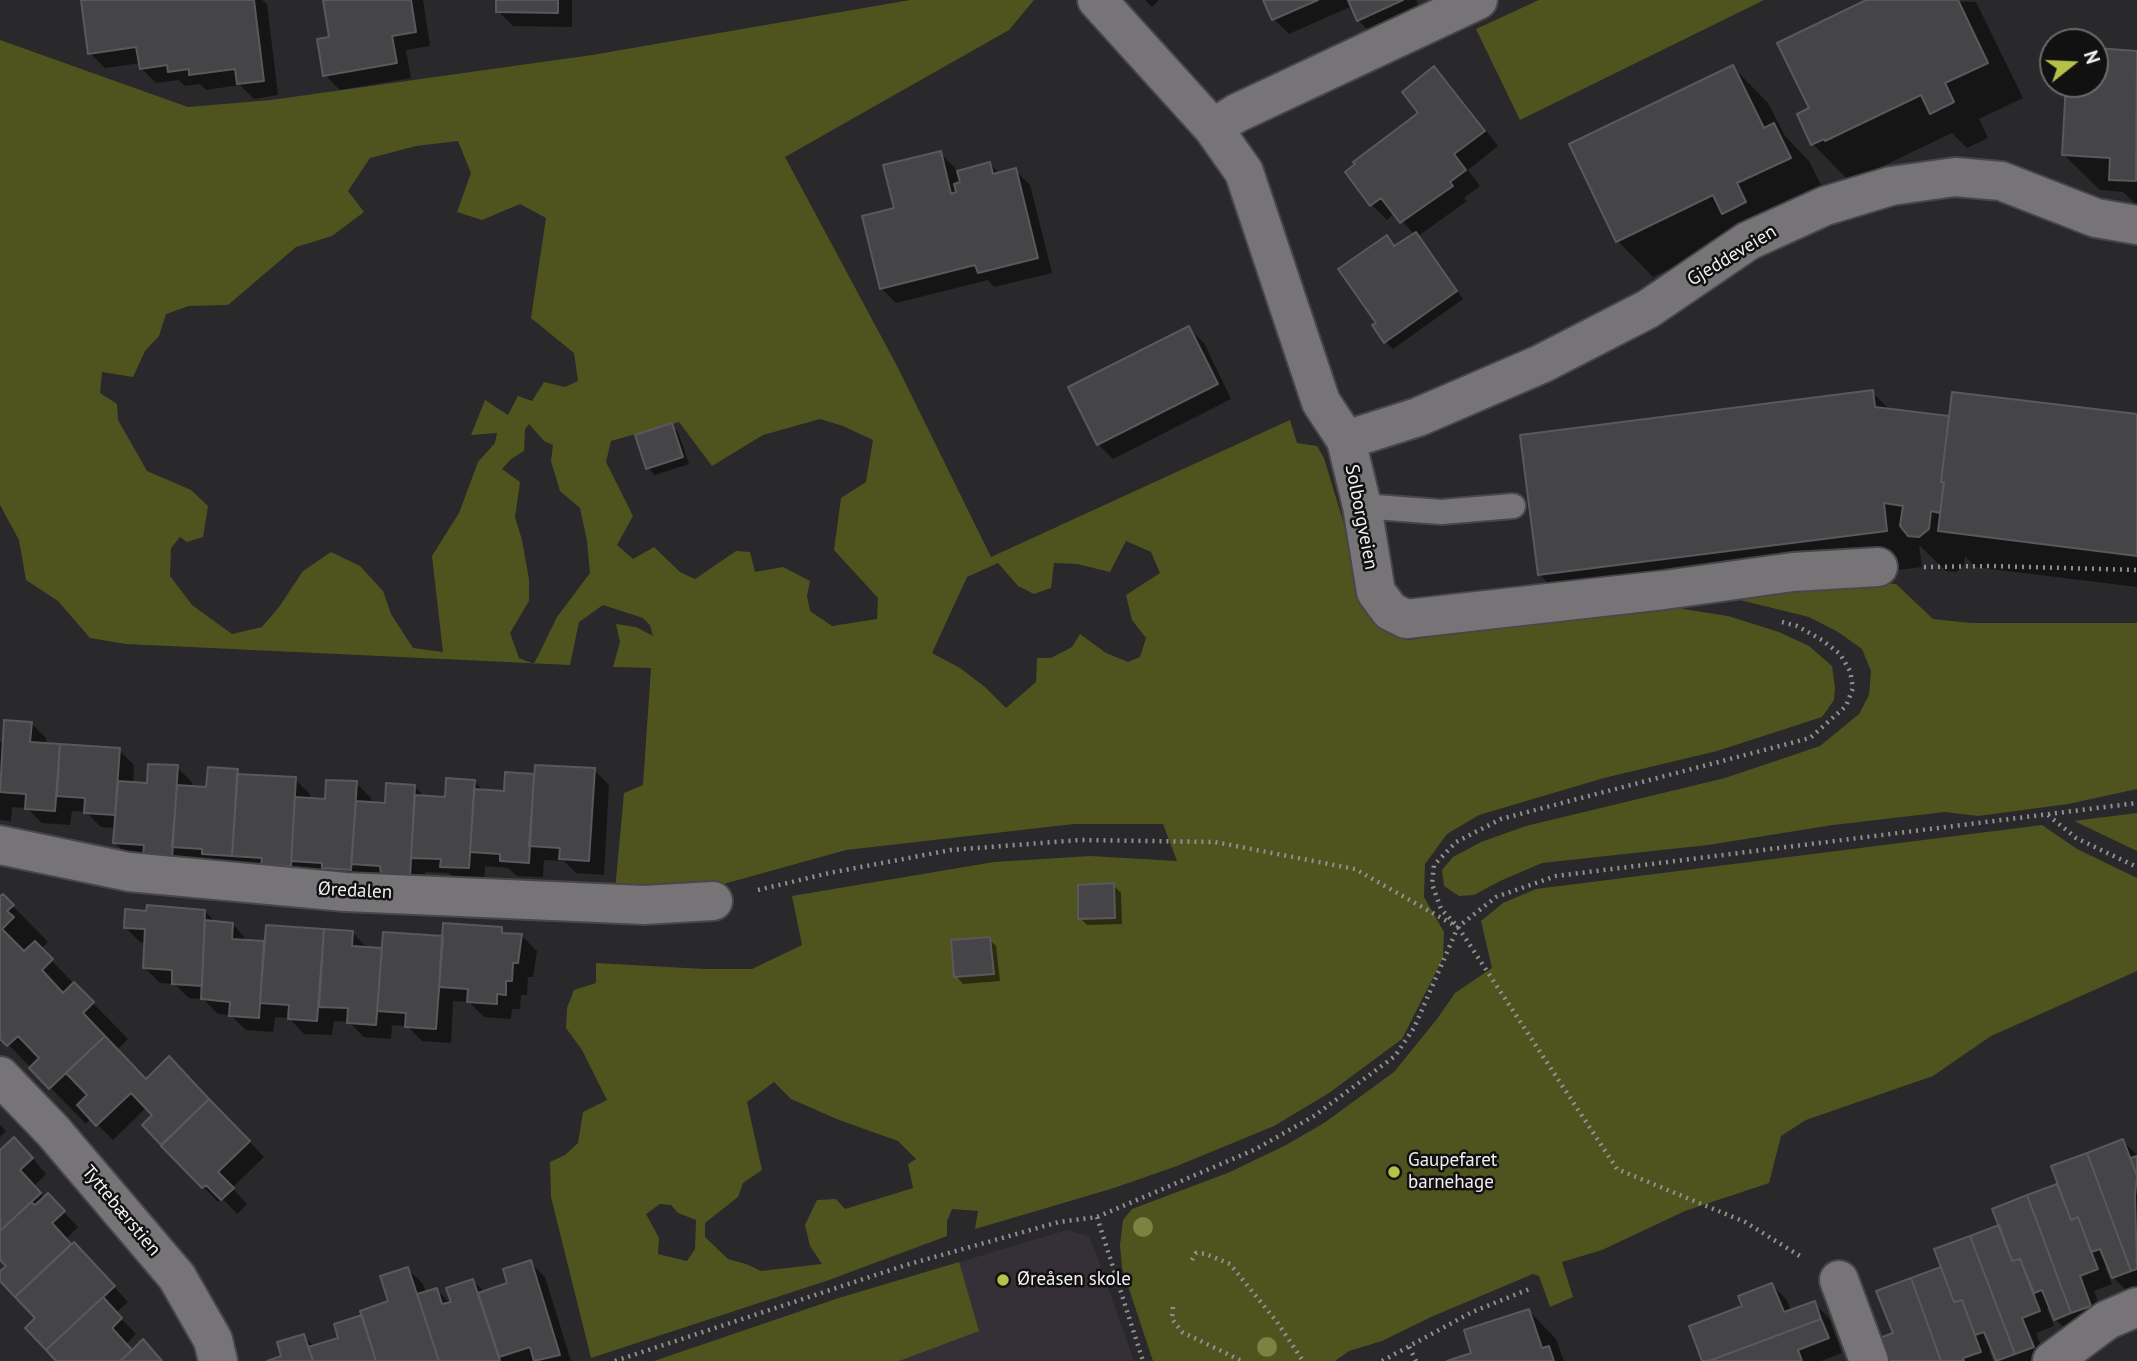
<!DOCTYPE html>
<html>
<head>
<meta charset="utf-8">
<style>
	body { margin:0 }
	#map { position:relative; width:2137px; height:1361px; overflow:hidden; background:#29282a; font-family:"PT Sans",sans-serif }
	canvas { display:block }
	.north { position:absolute; left:2039px; top:28px; width:70px; height:70px; box-sizing:border-box; background:#121112; border:2px solid #6b6a6b; border-radius:50%; rotate:72deg; font-size:19px; font-weight:700; line-height:28px; text-align:center; color:#f0eff1 }
	.north::after { content:''; display:block; margin:auto; width:24px; height:32px; background:#b6c148; clip-path:polygon(50% 0,100% 100%,50% 72%,0 100%) }
</style>
</head>
<body>
<div id="map">
<canvas width="2137" height="1361"></canvas>
<div class="north">N</div>
</div>
<script>
const ctx = document.querySelector('canvas').getContext('2d');
ctx.lineJoin = 'round';
function paint(path, color) {
  ctx.fillStyle = color;
  ctx.fill(path, 'evenodd');
}
function poly(rows) {
  const path = new Path2D();
  for (const r of rows) {
    path.moveTo(r[0], r[1]);
    for (let i = 2; i < r.length; i += 2) path.lineTo(r[i], r[i + 1]);
  }
  return path;
}
function strokePath(path, color, width, dash) {
  ctx.strokeStyle = color;
  ctx.lineWidth = width;
  ctx.lineCap = dash ? 'butt' : 'round';
  ctx.setLineDash(dash || []);
  ctx.stroke(path);
}
function label(font, color, halo, rows, align = 'center') {
  ctx.font = font + ' "PT Sans",sans-serif';
  ctx.lineWidth = 5;
  ctx.setLineDash([]);
  ctx.textBaseline = 'middle';
  ctx.strokeStyle = halo;
  ctx.fillStyle = color;
  for (const [text, x, y, turn = 0] of rows) {
    ctx.save();
    ctx.translate(x, y);
    ctx.rotate((+turn || 0) * Math.PI / 180);
    ctx.textAlign = isNaN(turn) ? turn : align;
    if (halo) ctx.strokeText(text, 0, 0);
    ctx.fillText(text, 0, 0);
    ctx.restore();
  }
}
const built = poly([
	[1067,1230,1090,1237,1134,1361,654,1361,839,1298]
]);
const green = poly([
	[910,0,1034,0,1009,30,785,157,897,366,991,557,1290,420,1297,443,1317,446,1324,458,1371,614,1395,634,1409,640,1657,605,1728,616,1779,632,1809,646,1832,666,1835,688,1834,700,1822,717,1717,751,1604,778,1479,815,1447,834,1425,864,1424,897,1444,932,1443,958,1402,1039,1329,1093,1274,1126,1177,1166,1114,1188,975,1229,978,1211,952,1209,947,1221,947,1236,829,1280,591,1358,551,1197,550,1162,565,1155,578,1143,583,1112,607,1100,582,1050,566,1028,567,1008,574,990,596,983,596,963,704,969,752,969,802,945,792,896,994,862,1090,856,1177,861,1163,824,1074,824,846,850,720,885,615,891,624,793,643,785,651,668,613,667,620,642,616,624,636,627,653,636,650,625,643,618,603,605,579,622,570,665,126,644,90,638,58,601,26,580,19,540,0,505,0,40,188,107,271,100,592,55],
	[458,141,471,173,457,212,482,220,520,204,546,218,531,318,574,353,578,381,565,387,544,382,532,401,518,396,508,415,485,400,471,435,497,433,495,443,478,462,459,513,432,556,443,652,413,648,391,614,383,591,360,566,331,552,303,571,279,607,262,627,232,634,192,605,170,576,171,548,180,537,187,542,203,537,208,506,191,490,147,471,118,420,117,404,100,393,102,372,133,377,145,351,159,336,166,314,189,306,228,305,296,247,332,236,364,212,348,191,370,158,416,146],
	[820,419,843,426,873,440,866,482,841,498,834,550,878,598,877,619,832,626,810,611,807,596,810,581,783,567,755,572,750,552,736,551,695,579,680,572,654,547,633,559,617,545,633,516,606,462,611,441,679,422,712,466,763,435],
	[529,424,544,441,553,445,551,461,560,491,580,508,587,541,590,573,557,617,534,664,519,658,510,633,529,601,529,579,522,540,515,517,520,482,502,469,511,459,524,451,525,429],
	[1126,541,1151,552,1160,573,1126,595,1132,620,1146,638,1140,657,1128,662,1106,653,1080,634,1072,647,1051,658,1037,658,1036,682,1006,708,985,687,960,668,932,653,967,577,998,563,1018,586,1034,594,1051,588,1054,563,1077,564,1110,572],
	[774,1082,791,1099,839,1120,898,1141,916,1159,908,1164,913,1188,845,1209,836,1199,817,1200,805,1225,810,1246,822,1264,761,1271,746,1264,728,1259,705,1237,705,1223,738,1197,743,1183,762,1170,747,1102],
	[660,1204,671,1205,678,1213,696,1220,695,1249,687,1261,658,1254,659,1238,646,1214],
	[1539,0,1764,0,1520,120,1476,29],
	[1850,582,1896,584,1933,619,1971,623,2137,623,2137,789,2068,804,1978,816,1945,812,1833,825,1708,845,1542,863,1500,881,1474,895,1459,896,1444,886,1442,870,1453,857,1481,842,1526,826,1725,778,1820,746,1859,714,1869,695,1871,671,1862,649,1838,632,1809,617,1740,600,1734,591],
	[2137,813,2137,851,2074,821,2097,818],
	[2042,825,2077,849,2137,878,2137,971,1991,1036,1933,1076,1806,1120,1781,1136,1769,1183,1685,1211,1602,1250,1562,1262,1573,1297,1550,1307,1539,1276,1533,1274,1431,1317,1382,1341,1349,1351,1335,1361,1153,1361,1122,1268,1120,1245,1123,1220,1132,1209,1230,1172,1286,1145,1324,1123,1394,1072,1437,1019,1455,993,1492,968,1481,921,1503,903,1536,889],
	[959,1262,979,1331,899,1361,654,1361,839,1298]
]);
const shadow = poly([
	[91,0,262,0,267,4,278,95,254,99,240,85,206,90,200,84,185,86,179,80,156,83,141,68,141,63,105,68,90,53],
	[324,0,423,0,430,46,406,50,411,78,340,90,325,75,331,38],
	[498,0,572,0,572,27,513,26,498,11],
	[1145,0,1159,0,1152,7],
	[1265,0,1416,0,1422,13,1373,35,1358,20,1352,6,1289,34,1274,19],
	[1870,0,1976,2,2023,98,1979,119,1988,138,1967,148,1952,133,1862,176,1860,174,1848,180,1813,144,1799,115,1811,109],
	[2095,50,2137,52,2137,205,2123,192,2100,190,2064,155,2068,84,2095,84],
	[1733,67,1768,103,1785,136,1809,161,1825,193,1653,277,1618,241],
	[1434,68,1449,83,1498,146,1468,170,1480,186,1464,198,1467,201,1418,236,1463,299,1393,349,1386,342,1379,323,1387,237,1396,247,1415,235,1395,213,1387,220,1372,205,1347,173,1420,113],
	[940,153,955,168,957,173,990,164,1000,174,1015,170,1030,185,1052,273,994,287,988,280,896,303,881,288,896,209],
	[1189,328,1204,343,1231,399,1113,459,1098,444],
	[1872,392,1890,410,1950,418,2137,416,2137,587,1975,567,1965,556,1964,565,1956,572,1946,571,1919,545,1922,567,1575,610,1539,574],
	[671,425,678,432,689,464,655,475,648,468],
	[31,723,46,738,46,745,119,750,134,765,133,784,149,785,177,767,192,782,192,788,207,789,237,771,241,776,295,779,310,794,310,800,326,801,356,783,371,798,371,804,386,804,415,787,425,797,446,798,474,781,484,791,506,793,507,774,536,776,594,770,609,785,604,875,576,873,564,861,544,860,543,877,517,876,508,868,485,866,484,883,457,881,449,873,425,872,424,891,130,858,115,843,116,828,101,827,86,812,72,811,70,825,42,823,27,808,12,807,11,821,0,820,0,742,4,742],
	[1113,885,1121,893,1122,924,1087,925,1080,918],
	[3,896,48,942,42,948,48,954,47,956,128,1039,117,1050,146,1081,184,1074,264,1157,232,1188,247,1204,237,1214,222,1198,218,1202,144,1125,155,1115,147,1107,113,1140,91,1118,86,1124,0,1036,0,898],
	[205,911,216,923,233,924,248,942,266,943,268,926,352,932,367,948,384,950,501,929,507,935,522,936,537,951,533,977,528,977,527,995,521,995,520,1009,512,1009,511,1019,484,1017,469,1002,453,1001,451,1043,422,1041,407,1026,392,1025,391,1039,364,1037,349,1022,334,1021,332,1035,304,1034,289,1018,275,1017,273,1032,246,1030,230,1015,218,1014,203,999,189,998,174,984,160,983,145,968,146,943,140,942,125,927],
	[989,939,996,946,1000,981,963,984,956,976],
	[0,1125,6,1131,0,1137],
	[2123,1141,2137,1155,2137,1289,2128,1292,2113,1277,2109,1266,2105,1267,2112,1284,2094,1291,2105,1321,2071,1334,2055,1319,2051,1307,2047,1309,2054,1326,2036,1333,2047,1361,1997,1361,1992,1349,1989,1350,1993,1361,1887,1361,1895,1334,1943,1268,2001,1226,1994,1210,2060,1185],
	[0,1149,29,1154,46,1174,34,1186,45,1198,48,1196,78,1227,66,1239,89,1259,128,1302,116,1313,136,1334,126,1344,132,1352,162,1361,58,1361,37,1319,0,1278,0,1273,8,1266,0,1257],
	[530,1262,545,1277,571,1361,272,1361,283,1357,303,1336,315,1347,340,1339,364,1316,391,1302,408,1269,423,1284,426,1293,437,1290,455,1308,473,1281,485,1292,509,1285],
	[1772,1285,1787,1300,1791,1311,1814,1303,1829,1318,1842,1353,1821,1361,1704,1361,1745,1307],
	[1529,1311,1556,1339,1564,1361,1453,1361,1474,1354]
]);
const building = poly([
	[81,0,254,0,264,81,237,84,235,69,189,75,189,69,168,72,167,65,140,69,136,47,88,54,81,0],
	[323,0,411,0,416,32,392,36,397,63,323,76,317,39,329,37,323,0],
	[496,0,558,0,558,13,496,12,496,0],
	[1263,0,1318,0,1272,20,1263,0],
	[1348,0,1403,0,1357,21,1348,0],
	[1866,0,1958,0,1988,63,1945,83,1954,102,1930,114,1921,95,1825,141,1824,139,1811,145,1797,114,1809,108,1777,43,1866,0],
	[2095,48,2137,51,2136,181,2109,180,2110,158,2062,155,2066,84,2095,84,2095,48],
	[1733,65,1764,128,1774,123,1791,158,1737,183,1746,202,1722,214,1713,195,1616,242,1569,144,1733,65],
	[1434,66,1485,131,1454,154,1466,170,1450,182,1453,186,1400,223,1381,198,1370,206,1345,172,1355,164,1353,162,1418,113,1402,92,1434,66],
	[941,151,951,194,956,192,954,184,960,182,957,171,990,162,993,174,1016,168,1038,258,978,273,975,265,880,289,862,216,894,208,883,165,941,151],
	[1416,232,1457,291,1384,343,1372,325,1376,323,1338,269,1387,235,1394,246,1416,232],
	[1189,326,1218,384,1097,445,1068,387,1189,326],
	[1873,390,1875,407,1949,416,1941,482,1944,482,1940,513,1931,511,1929,529,1919,537,1908,536,1900,526,1903,506,1884,503,1887,531,1538,575,1520,435,1873,390],
	[1952,392,2137,414,2137,556,1938,531,1944,482,1941,482,1952,392],
	[672,423,683,457,646,469,635,435,672,423],
	[4,720,32,722,30,742,60,744,55,811,25,809,26,794,0,792,4,720],
	[60,744,120,748,115,815,84,813,85,798,57,796,60,744],
	[148,764,178,765,172,858,143,856,144,845,113,843,118,781,147,783,148,764],
	[535,765,595,768,589,861,559,859,560,848,529,846,535,765],
	[208,767,238,769,232,856,202,854,202,849,172,847,177,785,206,787,208,767],
	[505,772,534,774,529,863,500,861,500,854,470,852,474,789,504,791,505,772],
	[237,774,296,777,291,866,261,865,262,858,232,856,237,774],
	[446,778,475,780,469,868,440,867,441,859,411,858,415,795,445,797,446,778],
	[326,780,357,781,351,870,322,868,322,863,291,861,295,797,325,799,326,780],
	[386,783,415,785,410,877,381,875,380,866,351,864,356,801,385,803,386,783],
	[1114,883,1115,918,1078,919,1078,885,1114,883],
	[3,894,14,905,7,911,14,917,2,929,24,951,35,941,53,959,42,970,63,993,74,982,94,1002,83,1013,105,1036,49,1089,29,1068,39,1058,18,1036,7,1046,0,1039,0,896,3,894],
	[147,905,205,910,202,986,172,984,172,970,143,968,145,929,124,928,125,909,146,911,147,905],
	[205,920,233,923,232,939,264,941,259,1018,229,1016,230,1002,201,999,205,920],
	[443,923,502,927,502,933,522,934,518,963,513,963,512,981,506,981,506,995,497,994,497,1004,467,1002,468,989,439,987,443,923],
	[266,925,324,929,317,1021,288,1019,289,1005,260,1003,266,925],
	[324,929,353,931,352,946,382,948,376,1025,347,1023,348,1008,319,1007,324,929],
	[383,932,443,936,436,1029,405,1027,406,1013,377,1011,383,932],
	[990,937,994,974,954,977,951,940,990,937],
	[105,1036,146,1079,169,1056,209,1099,161,1145,142,1125,152,1115,131,1093,96,1126,77,1105,87,1095,66,1073,105,1036],
	[209,1099,250,1141,218,1172,234,1188,221,1200,206,1185,202,1188,161,1146,209,1099],
	[14,1137,33,1158,20,1170,41,1193,0,1231,0,1150,14,1137],
	[2123,1139,2137,1176,2135,1196,2137,1269,2131,1271,2087,1153,2123,1139],
	[2087,1153,2131,1271,2112,1278,2100,1249,2091,1252,2078,1217,2071,1220,2051,1166,2087,1153],
	[2137,1156,2137,1176,2130,1158,2137,1156],
	[2057,1184,2071,1220,2078,1217,2098,1269,2080,1276,2091,1306,2071,1313,2027,1195,2057,1184],
	[48,1193,65,1211,52,1223,71,1244,15,1297,0,1281,0,1271,6,1266,0,1260,0,1231,31,1202,35,1205,48,1193],
	[2027,1195,2071,1313,2054,1320,2042,1290,2034,1293,2020,1259,2012,1261,1992,1209,2027,1195],
	[1999,1225,2012,1261,2020,1259,2040,1311,2022,1318,2034,1347,2015,1354,1970,1236,1999,1225],
	[1970,1236,2015,1354,1996,1361,1984,1332,1975,1335,1962,1300,1954,1302,1934,1249,1970,1236],
	[74,1242,115,1286,46,1350,25,1328,35,1318,15,1297,74,1242],
	[531,1260,560,1355,534,1361,530,1347,499,1357,478,1293,507,1283,503,1269,531,1260],
	[408,1267,439,1361,376,1361,360,1311,388,1301,380,1276,408,1267],
	[1941,1267,1954,1302,1962,1300,1981,1352,1963,1358,1964,1361,1941,1361,1911,1278,1941,1267],
	[1911,1278,1941,1361,1885,1361,1877,1339,1893,1333,1876,1291,1911,1278],
	[473,1279,500,1361,439,1361,417,1294,437,1288,442,1304,451,1302,446,1288,473,1279],
	[1772,1283,1784,1312,1815,1301,1821,1319,1709,1361,1702,1361,1689,1326,1742,1306,1738,1296,1772,1283],
	[103,1297,122,1318,112,1328,132,1350,120,1361,56,1361,46,1350,103,1297],
	[1529,1309,1542,1348,1549,1346,1554,1361,1447,1361,1471,1353,1464,1330,1529,1309],
	[362,1315,376,1361,313,1361,308,1347,338,1338,334,1324,362,1315],
	[1821,1319,1829,1338,1798,1350,1802,1361,1709,1361,1821,1319],
	[304,1334,313,1361,267,1361,281,1356,277,1342,304,1334],
	[143,1339,162,1361,120,1361,132,1350,143,1339]
]);
const path = poly([
	[1924,567,1991,566,2137,570],
	[1782,622,1797,626,1822,640,1840,654,1850,671,1853,688,1846,706,1810,738,1501,819,1456,842,1434,865,1432,884,1441,909,1458,927,1617,1169,1745,1222,1800,1256],
	[2048,815,2076,838,2137,867],
	[758,890,829,873,951,850,1080,840,1215,842,1355,869,1452,924],
	[1097,1217,1143,1361],
	[1192,1260,1196,1253,1206,1254,1230,1264,1277,1322,1303,1361],
	[1173,1307,1172,1319,1182,1332,1242,1361],
	[1409,1347,1416,1361],
	[615,1361,906,1265,1059,1222,1097,1217,1256,1149,1314,1116,1395,1056,1414,1028,1458,927,1496,897,1556,876,2137,803],
	[1382,1361,1472,1312,1532,1288]
]);
const service = poly([
	[1362,506,1441,512,1513,506]
]);
const minor = poly([
	[1097,0,1213,128,1244,172,1321,402,1346,440,1362,506,1376,592,1390,611,1406,619,1664,590,1793,572,1878,567],
	[1213,128,1237,113,1478,0],
	[1346,440,1418,417,1541,364,1648,309,1748,241,1825,206,1891,186,1955,177,2001,181,2096,218,2137,225],
	[0,845,129,872,345,892,644,905,713,901],
	[0,1076,53,1131,177,1277,213,1340,218,1361],
	[1839,1280,1869,1361],
	[2052,1361,2107,1320,2137,1307]
]);
const trees = [
	[1143,1227],
	[1267,1347]
];
const markers = [
	[1394,1172,7,"#b6c148"],
	[1003,1280,7,"#b6c148"]
];
const streetNames = [
	["Gjeddeveien",1732,256,-31],
	["Solborgveien",1361,517,79],
	["Øredalen",355,891,3],
	["Tyttebærstien",121,1211,50]
];
const poiNames = [
	["Gaupefaret",1408,1161],
	["barnehage",1408,1183],
	["Øreåsen skole",1017,1280]
];
paint(built, '#353037');
paint(green, '#4f541f');
paint(shadow, '#0007');
paint(building, '#454446');
strokePath(building, '#5a585b', 2);
strokePath(service, '#474648', 28);
strokePath(minor, '#474648', 42);
strokePath(path, '#908f91', 4.5, [2, 5]);
strokePath(service, '#767476', 24);
strokePath(minor, '#767476', 38);
ctx.fillStyle = '#7c8241';
for (const [x, y] of trees) {
  ctx.beginPath();
  ctx.arc(x, y, 10, 0, 2 * Math.PI);
  ctx.fill();
}
for (const [x, y, r, color] of markers) {
  const dot = new Path2D();
  dot.arc(x, y, r, 0, 2 * Math.PI);
  ctx.fillStyle = color;
  ctx.fill(dot);
  strokePath(dot, '#121112', 2.5);
}
label('19px', '#f0eff1', '#121112', streetNames);
label('19px', '#f0eff1', '#121112', poiNames, 'left');
</script>
</body>
</html>
